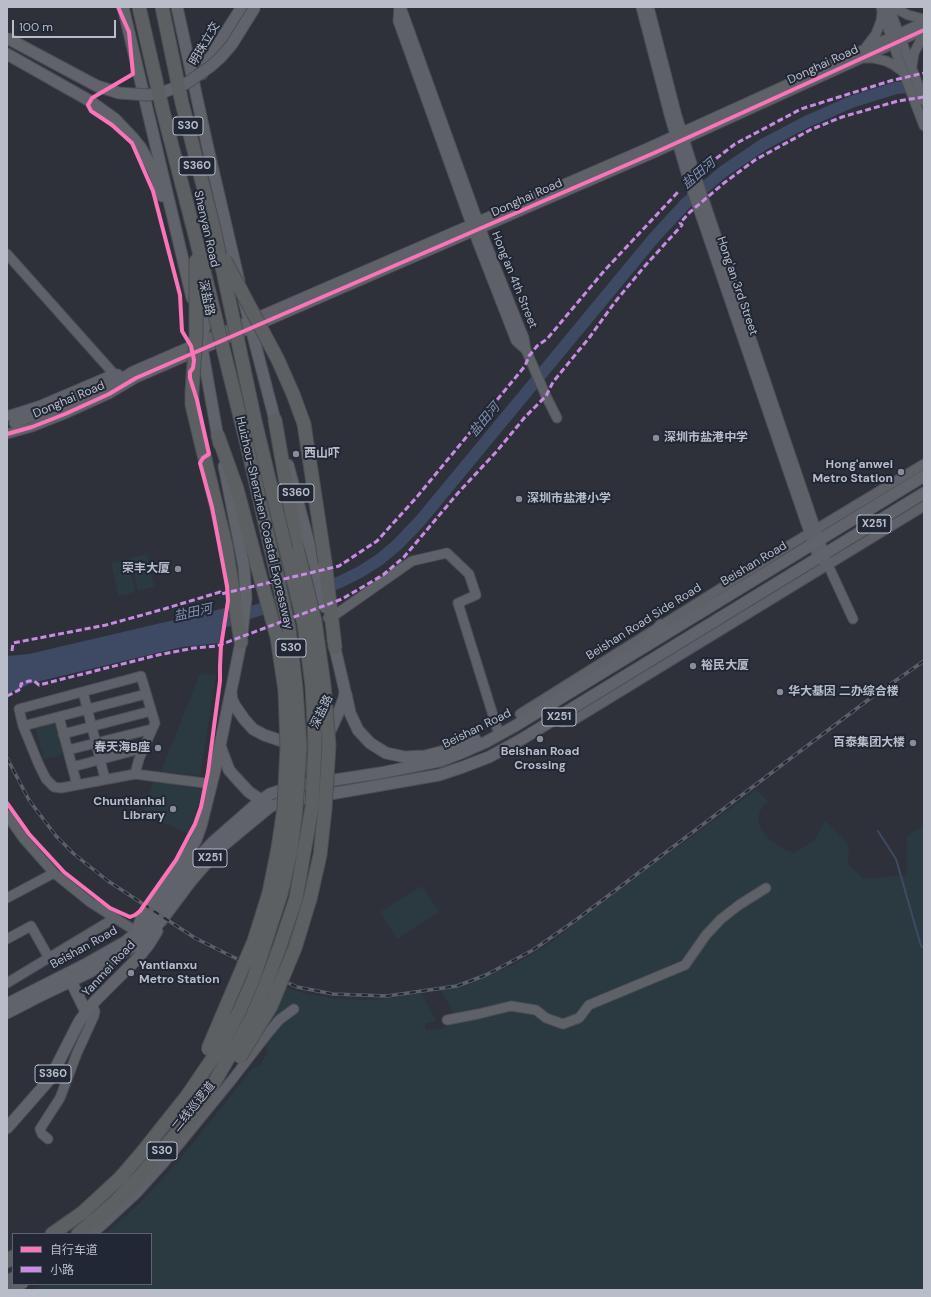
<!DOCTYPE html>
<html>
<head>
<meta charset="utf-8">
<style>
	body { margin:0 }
	#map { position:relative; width:931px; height:1297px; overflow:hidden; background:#2e313a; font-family:"DM Sans","Noto Sans SC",sans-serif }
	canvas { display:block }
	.frame { position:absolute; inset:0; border:8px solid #b9bdca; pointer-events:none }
	.legend { position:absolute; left:12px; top:1233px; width:140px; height:52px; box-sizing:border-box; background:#212735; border:1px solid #5e6371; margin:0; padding:5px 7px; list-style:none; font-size:12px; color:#b9bdca }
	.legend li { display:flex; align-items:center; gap:8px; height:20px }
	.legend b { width:20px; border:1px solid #5e6371 }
	.scale { position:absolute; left:12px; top:20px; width:104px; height:18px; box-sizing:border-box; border:2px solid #b9bdca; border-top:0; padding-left:5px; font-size:12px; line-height:14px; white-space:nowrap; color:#b9bdca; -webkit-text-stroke:3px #212735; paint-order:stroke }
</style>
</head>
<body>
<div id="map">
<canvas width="931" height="1297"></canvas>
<div class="frame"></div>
<ul class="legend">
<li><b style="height:5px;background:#fb73b8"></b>自行车道</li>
<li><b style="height:5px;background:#ca8be6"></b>小路</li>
</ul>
<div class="scale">100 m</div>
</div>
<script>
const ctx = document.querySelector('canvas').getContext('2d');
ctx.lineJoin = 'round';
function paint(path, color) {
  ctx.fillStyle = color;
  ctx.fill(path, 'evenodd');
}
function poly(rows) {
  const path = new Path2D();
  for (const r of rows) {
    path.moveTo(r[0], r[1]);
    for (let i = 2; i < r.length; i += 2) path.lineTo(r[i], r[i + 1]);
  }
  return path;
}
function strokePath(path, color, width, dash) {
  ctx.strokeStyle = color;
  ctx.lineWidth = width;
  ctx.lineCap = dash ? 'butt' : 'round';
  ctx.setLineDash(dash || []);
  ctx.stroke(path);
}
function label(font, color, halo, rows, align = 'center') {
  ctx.font = font + ' "DM Sans","Noto Sans SC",sans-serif';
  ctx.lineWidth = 4;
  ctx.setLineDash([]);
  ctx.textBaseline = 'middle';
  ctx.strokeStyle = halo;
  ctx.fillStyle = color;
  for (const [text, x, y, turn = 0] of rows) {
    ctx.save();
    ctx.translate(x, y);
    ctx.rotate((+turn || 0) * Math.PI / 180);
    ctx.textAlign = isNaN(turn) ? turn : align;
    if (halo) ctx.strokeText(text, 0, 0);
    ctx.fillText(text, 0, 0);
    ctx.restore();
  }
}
const green = poly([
	[147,554,154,587,138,591,130,558],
	[128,559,135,592,119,596,111,563],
	[200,674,216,675,200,776,161,771],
	[57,720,66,753,44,759,35,726],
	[154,780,203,790,189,834,143,814],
	[756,790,768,801,762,808,759,814,758,821,760,828,767,837,781,848,794,853,814,841,825,821,849,845,848,864,864,879,907,875,907,837,924,825,924,1290,34,1290,42,1284,151,1284,151,1234,105,1234,140,1203,177,1163,252,1069,260,1065,268,1052,260,1034,283,987,310,995,342,999,376,1000,421,993,436,1021,425,1024,426,1030,441,1029,450,1024,455,1015,441,990,445,985,480,979,514,965,549,944,644,870,679,846],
	[422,886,439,912,397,939,380,912]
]);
const water = poly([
	[225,608,219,643,182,647,32,683,7,694,7,656,29,654]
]);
const stream = poly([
	[878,831,896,859,921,946,924,948]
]);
const river = poly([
	[208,625,226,621,340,582,360,572,379,560,397,545,420,521,653,239,686,203,724,171,764,144,806,122,851,102,896,88,924,86]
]);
const minor = poly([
	[399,7,398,21,477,241,516,341,526,350],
	[401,7,486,243,524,338,526,350,546,396,557,418],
	[641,7,670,118,686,173,802,512,818,558,823,561],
	[649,7,677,116,694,170,828,565,853,619],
	[881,7,898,58,924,126],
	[889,7,924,101],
	[893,7,908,15,924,19],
	[866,47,876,34,881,21,882,12],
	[864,58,873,58,886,61,894,65,903,72],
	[912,66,914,53,924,34],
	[7,254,114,374],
	[7,416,41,405,109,376,118,374],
	[14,423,49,411,112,384,133,371,647,148,924,22],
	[7,434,32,427,65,414,109,394,136,378,654,153,924,30],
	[328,618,332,617,412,561,447,553,469,574,476,595,458,603,497,728],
	[83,692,105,779],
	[520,714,790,545,924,464],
	[59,717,77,785],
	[555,719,562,722,574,720,924,506],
	[23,726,146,694],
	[63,734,151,711],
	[68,750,152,729],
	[72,767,144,748],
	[135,774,139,759,155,723,141,676,19,709,23,726,39,765,46,779,54,787,61,788,135,774,212,784],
	[7,815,23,838,54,873,90,902,137,932],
	[7,898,54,873],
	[7,939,31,926,49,958],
	[7,983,115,918],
	[447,1020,478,1014,511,1006,536,1010,546,1018,563,1024,579,1018,589,1005,685,965,706,935,721,919,739,905,766,888],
	[48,1139,42,1134,40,1129,60,1098,77,1053,94,1016,95,1011,92,1005],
	[92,1234,108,1220,136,1194,164,1163,231,1081,269,1032,279,1020,294,1009],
	[14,1290,23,1284]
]);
const major = poly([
	[123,7,192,298],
	[177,7,207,144,239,281],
	[7,54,90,101,115,119,133,138,141,148,154,172,162,196],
	[202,74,210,57,242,7],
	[244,301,277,428],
	[199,331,219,444],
	[201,340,207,319,207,296],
	[288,465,314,562,325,607],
	[649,640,661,625],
	[231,693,232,700,235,706,244,719,253,729,264,735,285,742,302,744,310,743,321,739],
	[346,694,350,713,358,730,370,743,386,753,405,757,425,756,452,749,475,739],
	[220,746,229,770,236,778,249,792,267,804],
	[296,777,331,729,340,709,344,698,345,691,333,640],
	[138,928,142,917,147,910,187,855,196,840,201,826,215,770,241,642,246,598,244,567,224,466],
	[68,975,86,1012],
	[7,1004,86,964,125,942,147,924,196,860,212,843,261,800,270,794,279,791,302,785,380,773,440,761,461,753,486,742,515,726,924,476],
	[7,1013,36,998,90,972,134,946,145,937,161,921,191,881,219,849,271,806,290,801,439,775,463,767,489,757,522,739,924,493],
	[7,1128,50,1079,79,1022,86,1012,95,1001,138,958,149,944,157,931]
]);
const highway = poly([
	[275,420,298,552],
	[218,436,237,489,261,580],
	[226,546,241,642],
	[325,562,335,647],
	[52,1234,82,1213,120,1178,140,1155,187,1096,217,1052],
	[78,1234,114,1203,141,1175,203,1102,230,1055],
	[7,1261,13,1257],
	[7,1283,13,1279]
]);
const rail = poly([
	[7,758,29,800,56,836,74,854,108,881,195,938,229,955,297,987,333,994,387,996,457,986,486,975,533,950,576,920,872,697,924,661]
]);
const majorBridge = poly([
	[7,38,97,86,119,93,148,95,161,93,187,83,211,66,221,57,232,44,255,7]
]);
const highwayBridge = poly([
	[139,7,163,111,196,239,248,449,289,628,296,688,300,746,296,809,291,850,281,894,253,980,239,1012,217,1052],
	[162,7,182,103,214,229,255,421,304,624,312,686,315,744,312,807,296,898,280,946,266,984,251,1019,230,1055],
	[196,260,196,336,192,392,192,405,226,546],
	[225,260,278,360,293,394,304,424,325,562],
	[208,1049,254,941,269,893,278,848,284,808,287,746,285,691,277,637,261,580],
	[240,1057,271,1006,295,948,310,899,320,855,325,809,329,745,324,685,315,621,298,552]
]);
const quiet = poly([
	[709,164,735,144,801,109,890,81,924,73],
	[12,651,13,643,106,625,164,609,220,592,221,594,339,566,377,541,416,498,525,366,529,356,537,346,547,339,604,271,678,192],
	[7,696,19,690,18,687,21,686,21,684,29,681,34,681,39,685,158,655,194,648,217,646,342,599,383,575,404,557,458,493,497,451,525,417,546,396,553,382,589,338,615,302,644,267,682,225,680,223,690,212,724,183,755,160,810,130,842,117,898,101,924,97]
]);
const cycleway = poly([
	[7,434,32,427,65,414,109,394,136,378,654,153,924,30],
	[7,803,29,834,64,872,110,908,130,917,135,915,140,911,176,860,186,841,195,824,201,807,208,772,220,681,220,666,221,646,228,601,227,586,220,549,212,507,200,463,203,458,209,454,197,400,190,378,190,372,193,368,194,360,191,346,182,331,180,295,153,191,132,143,112,125,91,111,88,105,92,98,133,74,129,32,118,7]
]);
const markers = [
	[656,438,4,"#888c98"],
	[296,454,4,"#888c98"],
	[901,472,4,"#888c98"],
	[519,499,4,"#888c98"],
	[178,569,4,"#888c98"],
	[693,666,4,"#888c98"],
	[780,692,4,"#888c98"],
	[540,739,4,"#888c98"],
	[913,743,4,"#888c98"],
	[158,748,4,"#888c98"],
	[173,809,4,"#888c98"],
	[131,973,4,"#888c98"]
];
const shields = [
	[188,126,30],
	[197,166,36],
	[296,493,36],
	[874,524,34],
	[291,648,30],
	[559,717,34],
	[210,858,34],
	[53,1074,36],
	[162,1151,30]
];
const shieldNames = [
	["S30",188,126],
	["S360",197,166],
	["S360",296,493],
	["X251",874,524],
	["S30",291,648],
	["X251",559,717],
	["X251",210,858],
	["S360",53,1074],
	["S30",162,1151]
];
const streetNames = [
	["明珠立交",205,44,-60],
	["Donghai Road",823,65,-25],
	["Donghai Road",527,198,-24],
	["Shenyan Road",206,229,77],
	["Hong'an 4th Street",514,280,68],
	["Hong'an 3rd Street",737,286,71],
	["深盐路",206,298,78],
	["Donghai Road",69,400,-23],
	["Huizhou-Shenzhen Coastal Expressway",264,523,77],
	["Beishan Road",754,564,-31],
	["Beishan Road Side Road",644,622,-32],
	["深盐路",322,712,-64],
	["Beishan Road",477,729,-26],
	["Beishan Road",84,948,-29],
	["Yanmei Road",109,969,-47],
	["二线巡逻道",194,1107,-51]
];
const poiNames = [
	["深圳市盐港中学",664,438],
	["西山吓",304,454],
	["Hong'anwei",893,465,"right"],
	["Metro Station",893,479,"right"],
	["深圳市盐港小学",527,499],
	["荣丰大厦",170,569,"right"],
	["裕民大厦",701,666],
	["华大基因 二办综合楼",788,692],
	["百泰集团大楼",905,743,"right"],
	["春天海B座",150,748,"right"],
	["Beishan Road",540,752,"center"],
	["Crossing",540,766,"center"],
	["Chuntianhai",165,802,"right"],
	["Library",165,816,"right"],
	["Yantianxu",139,966],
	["Metro Station",139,980]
];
const waterNames = [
	["盐田河",699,174,-40],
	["盐田河",485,420,-50],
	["盐田河",193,613,-12]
];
paint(green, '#2b3a40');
paint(water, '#3e4964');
strokePath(stream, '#3e4964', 2);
strokePath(river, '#3e4964', 12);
strokePath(minor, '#4b4e54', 11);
strokePath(major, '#4c4e57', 13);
strokePath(highway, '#4b4d55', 15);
strokePath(minor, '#5e6168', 9);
strokePath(major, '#60636a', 11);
strokePath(highway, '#5d6062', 13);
strokePath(rail, '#5c5f66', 3.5);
strokePath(rail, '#212735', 2, [6]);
strokePath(majorBridge, '#4c4e57', 13, []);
strokePath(highwayBridge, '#4b4d55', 15, []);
strokePath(majorBridge, '#60636a', 11);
strokePath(highwayBridge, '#5d6062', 13);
strokePath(quiet, '#ca8be6', 3, [6, 3]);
strokePath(cycleway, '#fb73b8', 4);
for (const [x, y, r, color] of markers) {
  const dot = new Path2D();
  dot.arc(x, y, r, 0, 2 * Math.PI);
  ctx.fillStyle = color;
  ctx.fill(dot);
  strokePath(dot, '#212735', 1.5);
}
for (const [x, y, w] of shields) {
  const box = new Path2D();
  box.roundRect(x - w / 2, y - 9, w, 18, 3);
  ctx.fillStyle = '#212735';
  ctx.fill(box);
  strokePath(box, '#b9bdca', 1);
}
label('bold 11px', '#b9bdca', null, shieldNames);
label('12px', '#b9bdca', '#212735', streetNames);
label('bold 12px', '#b9bdca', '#212735', poiNames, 'left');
label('italic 13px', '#8390af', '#212735', waterNames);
</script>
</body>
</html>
